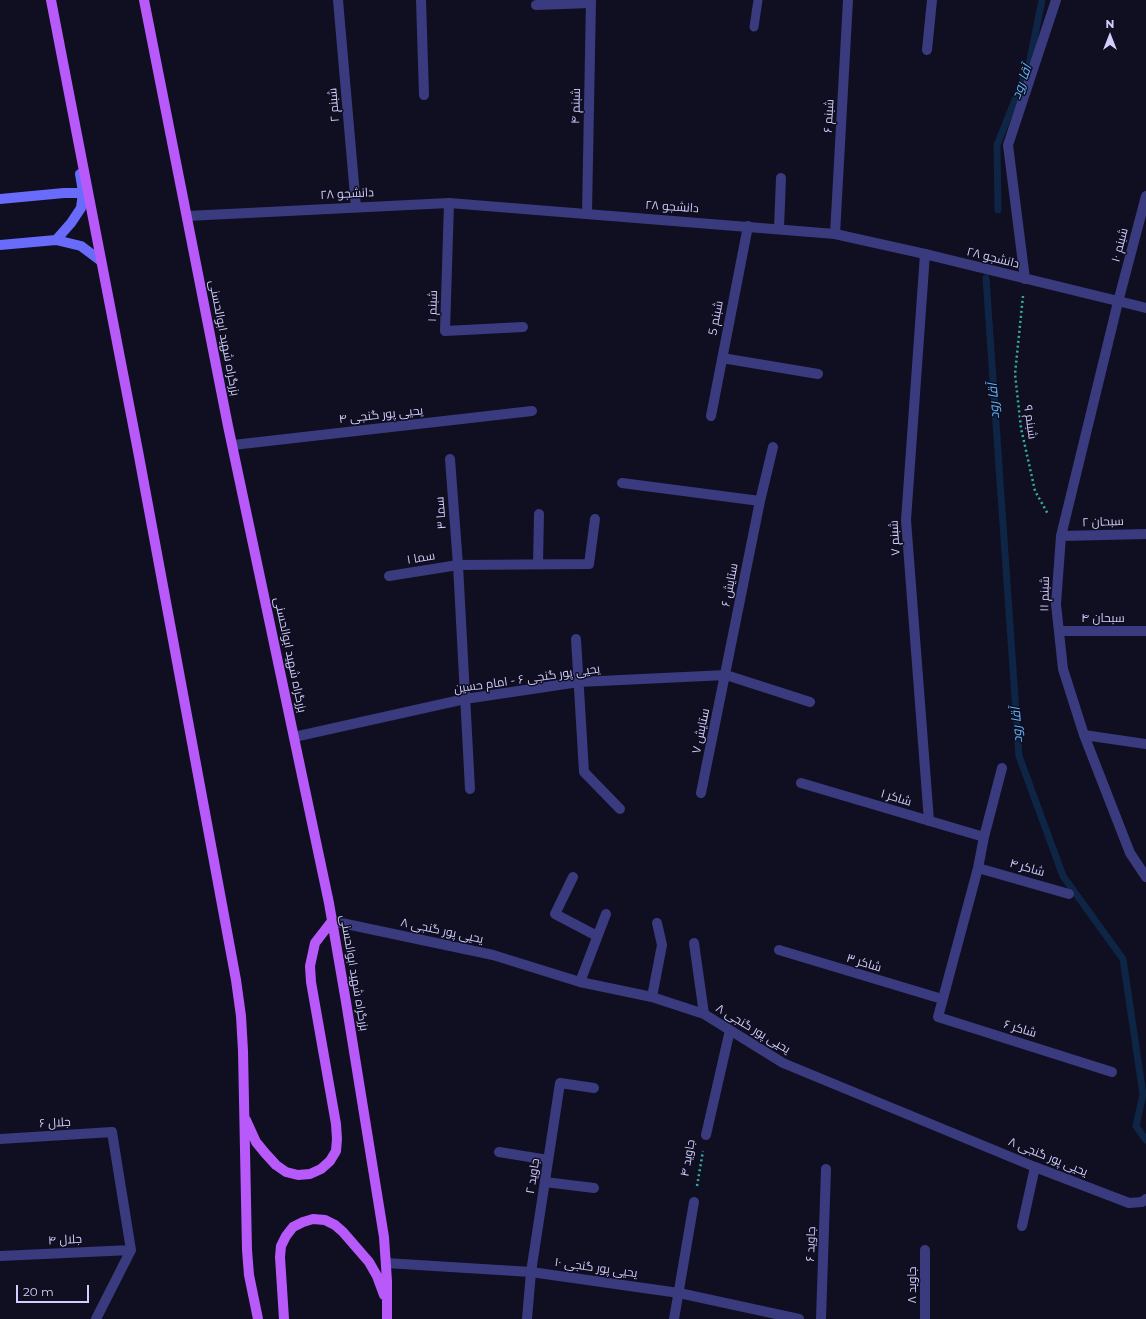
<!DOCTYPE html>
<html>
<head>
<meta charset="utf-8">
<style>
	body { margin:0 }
	#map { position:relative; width:1146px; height:1319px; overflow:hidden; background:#100e21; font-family:Montserrat,sans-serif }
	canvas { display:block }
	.north { position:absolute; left:1090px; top:16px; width:40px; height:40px; -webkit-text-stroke:3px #100e21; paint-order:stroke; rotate:0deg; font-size:11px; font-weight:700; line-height:16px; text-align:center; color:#d2cffe }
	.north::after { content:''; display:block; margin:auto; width:14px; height:18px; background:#d2cffe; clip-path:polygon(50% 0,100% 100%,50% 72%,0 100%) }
	.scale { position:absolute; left:16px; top:1285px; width:73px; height:18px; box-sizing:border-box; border:2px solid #d2cffe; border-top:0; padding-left:5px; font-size:12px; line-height:14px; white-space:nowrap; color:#d2cffe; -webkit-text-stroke:3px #100e21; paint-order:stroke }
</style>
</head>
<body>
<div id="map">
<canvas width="1146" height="1319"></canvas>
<div class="north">N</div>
<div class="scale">20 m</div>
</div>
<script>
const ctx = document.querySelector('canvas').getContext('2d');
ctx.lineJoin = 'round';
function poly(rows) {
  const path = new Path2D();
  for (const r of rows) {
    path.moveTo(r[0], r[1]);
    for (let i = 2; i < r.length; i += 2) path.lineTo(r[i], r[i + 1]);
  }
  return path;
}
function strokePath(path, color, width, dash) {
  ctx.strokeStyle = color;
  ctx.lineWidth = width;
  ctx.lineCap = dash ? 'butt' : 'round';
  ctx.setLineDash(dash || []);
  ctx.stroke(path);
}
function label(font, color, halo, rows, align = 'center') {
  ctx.font = font + ' Montserrat,Cairo,sans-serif';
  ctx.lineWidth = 3;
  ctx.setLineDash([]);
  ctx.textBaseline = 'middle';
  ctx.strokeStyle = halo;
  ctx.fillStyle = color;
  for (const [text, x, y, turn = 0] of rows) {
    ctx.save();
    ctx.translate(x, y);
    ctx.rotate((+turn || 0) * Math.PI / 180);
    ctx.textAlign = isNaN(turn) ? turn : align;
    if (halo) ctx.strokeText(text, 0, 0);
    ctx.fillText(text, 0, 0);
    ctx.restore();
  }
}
const stream = poly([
	[998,210,997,145,1029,65,1042,0],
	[986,278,1019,756,1063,876,1123,959,1143,1094,1136,1126,1146,1140]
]);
const path = poly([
	[1023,296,1015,374,1021,428,1035,491,1048,514],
	[697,1186,703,1151]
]);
const service = poly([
	[754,27,758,0]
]);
const minor = poly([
	[338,0,356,207],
	[421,0,424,95],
	[536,5,591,3],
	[927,50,932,0],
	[1146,196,1118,302,1061,536,1056,604,1063,669,1084,735,1130,853,1146,877],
	[449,203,445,331,523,327],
	[587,213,591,0],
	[779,228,781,178],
	[835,234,848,0],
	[925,254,906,520,929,821],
	[1025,279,1008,145,1056,0],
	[722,358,818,374],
	[711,416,748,226],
	[233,445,532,411],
	[450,459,458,565,470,789],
	[622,483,760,501],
	[1061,536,1146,534],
	[538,564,539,514],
	[389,576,458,565,589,564,595,519],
	[1059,631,1146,631],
	[576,639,584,772,620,809],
	[1084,735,1146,744],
	[294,737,465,699,579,682,726,675,810,702],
	[1002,768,984,837,978,868,938,1017,1112,1072],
	[801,783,984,837],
	[701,793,760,501,773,447],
	[978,868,1069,894],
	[573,877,555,914,597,936],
	[332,921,493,955,580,982,652,997,704,1014,783,1063,1035,1167,1129,1203,1142,1202,1146,1199],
	[694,943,704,1014],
	[779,950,942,999],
	[580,982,606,914],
	[652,997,662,945,657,923],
	[706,1135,730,1030],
	[0,1139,112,1132,131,1250,96,1319],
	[499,1152,548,1160],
	[545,1182,594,1188],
	[1022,1226,1035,1167],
	[0,1256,131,1250],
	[386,1263,531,1272,679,1293,799,1319],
	[527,1319,531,1272,560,1083,594,1088],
	[674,1319,694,1202],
	[821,1319,826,1169],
	[925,1319,925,1250]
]);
const tertiary = poly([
	[187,216,449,203,835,234,925,254,1146,308]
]);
const secondary = poly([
	[0,199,64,193,83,193],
	[56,240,71,223,81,208,83,192,80,174],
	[0,245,56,240,81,246,101,261]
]);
const primary = poly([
	[51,0,138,451,236,980,241,1016,243,1051,247,1250,249,1275,258,1319],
	[144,0,228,426,329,903,346,1002,384,1237,387,1281,387,1319],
	[246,1120,256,1142,265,1153,276,1165,286,1172,298,1175,310,1174,321,1169,330,1161,336,1151,337,1139,336,1124,311,982,310,966,315,943,332,921],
	[284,1319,280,1257,281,1246,286,1236,293,1227,303,1222,313,1219,325,1220,335,1225,343,1232,369,1262,377,1276,384,1295]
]);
const streetNames = [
	["شبنم ۲",334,105,-95],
	["شبنم ۴",576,106,-89],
	["شبنم ۶",829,116,-87],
	["دانشجو ۲۸",347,194,-3],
	["دانشجو ۲۸",672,207,4],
	["شبنم ۱۰",1120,245,-75],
	["دانشجو ۲۸",993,258,14],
	["شبنم ۱",433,306,-88],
	["شبنم 5",716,318,-79],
	["بزرگراه شهید ابوالحسنی",224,338,79],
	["یحیی پور گنجی ۴",381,415,-6],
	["شبنم ۹",1030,422,82],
	["سما ۳",441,513,-94],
	["سبحان ۲",1103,522,-2],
	["شبنم ۷",895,538,-93],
	["سما ۱",421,558,-9],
	["ستایش ۶",730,585,-79],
	["شبنم ۱۱",1045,594,-89],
	["سبحان ۴",1103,618],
	["بزرگراه شهید ابوالحسنی",290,655,78],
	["یحیی پور گنجی ۶ - امام حسین",527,679,-8],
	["ستایش ۷",701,731,-78],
	["شاکر ۱",896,798,17],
	["شاکر ۴",1027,868,16],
	["یحیی پور گنجی ۸",442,931,12],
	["شاکر ۳",864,963,17],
	["بزرگراه شهید ابوالحسنی",354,973,80],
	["یحیی پور گنجی ۸",753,1029,31],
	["شاکر ۶",1020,1029,17],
	["جلال ۶",55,1123,-3],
	["یحیی پور گنجی ۸",1048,1157,22],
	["جاوید ۴",688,1158,-80],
	["جاوید ۲",533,1176,-81],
	["جلال ۴",65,1240,-3],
	["جاوید ۶",811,1244,-88],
	["یحیی پور گنجی ۱۰",596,1268,8],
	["جاوید ۸",912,1285,-90]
];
const waterNames = [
	["آقا رود",1022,82,-70],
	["آقا رود",994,401,-94],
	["آقا رود",1017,725,-94]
];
strokePath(stream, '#0e2545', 7);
strokePath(path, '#31afa3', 2.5, [2, 3]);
strokePath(service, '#3a3a7f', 9);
strokePath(minor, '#3a3a7f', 10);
strokePath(tertiary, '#3a3a7f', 10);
strokePath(secondary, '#696bfb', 10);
strokePath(primary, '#b859fa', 10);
label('12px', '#d2cffe', '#100e21', streetNames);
label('italic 13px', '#60b9fb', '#100e21', waterNames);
</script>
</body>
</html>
